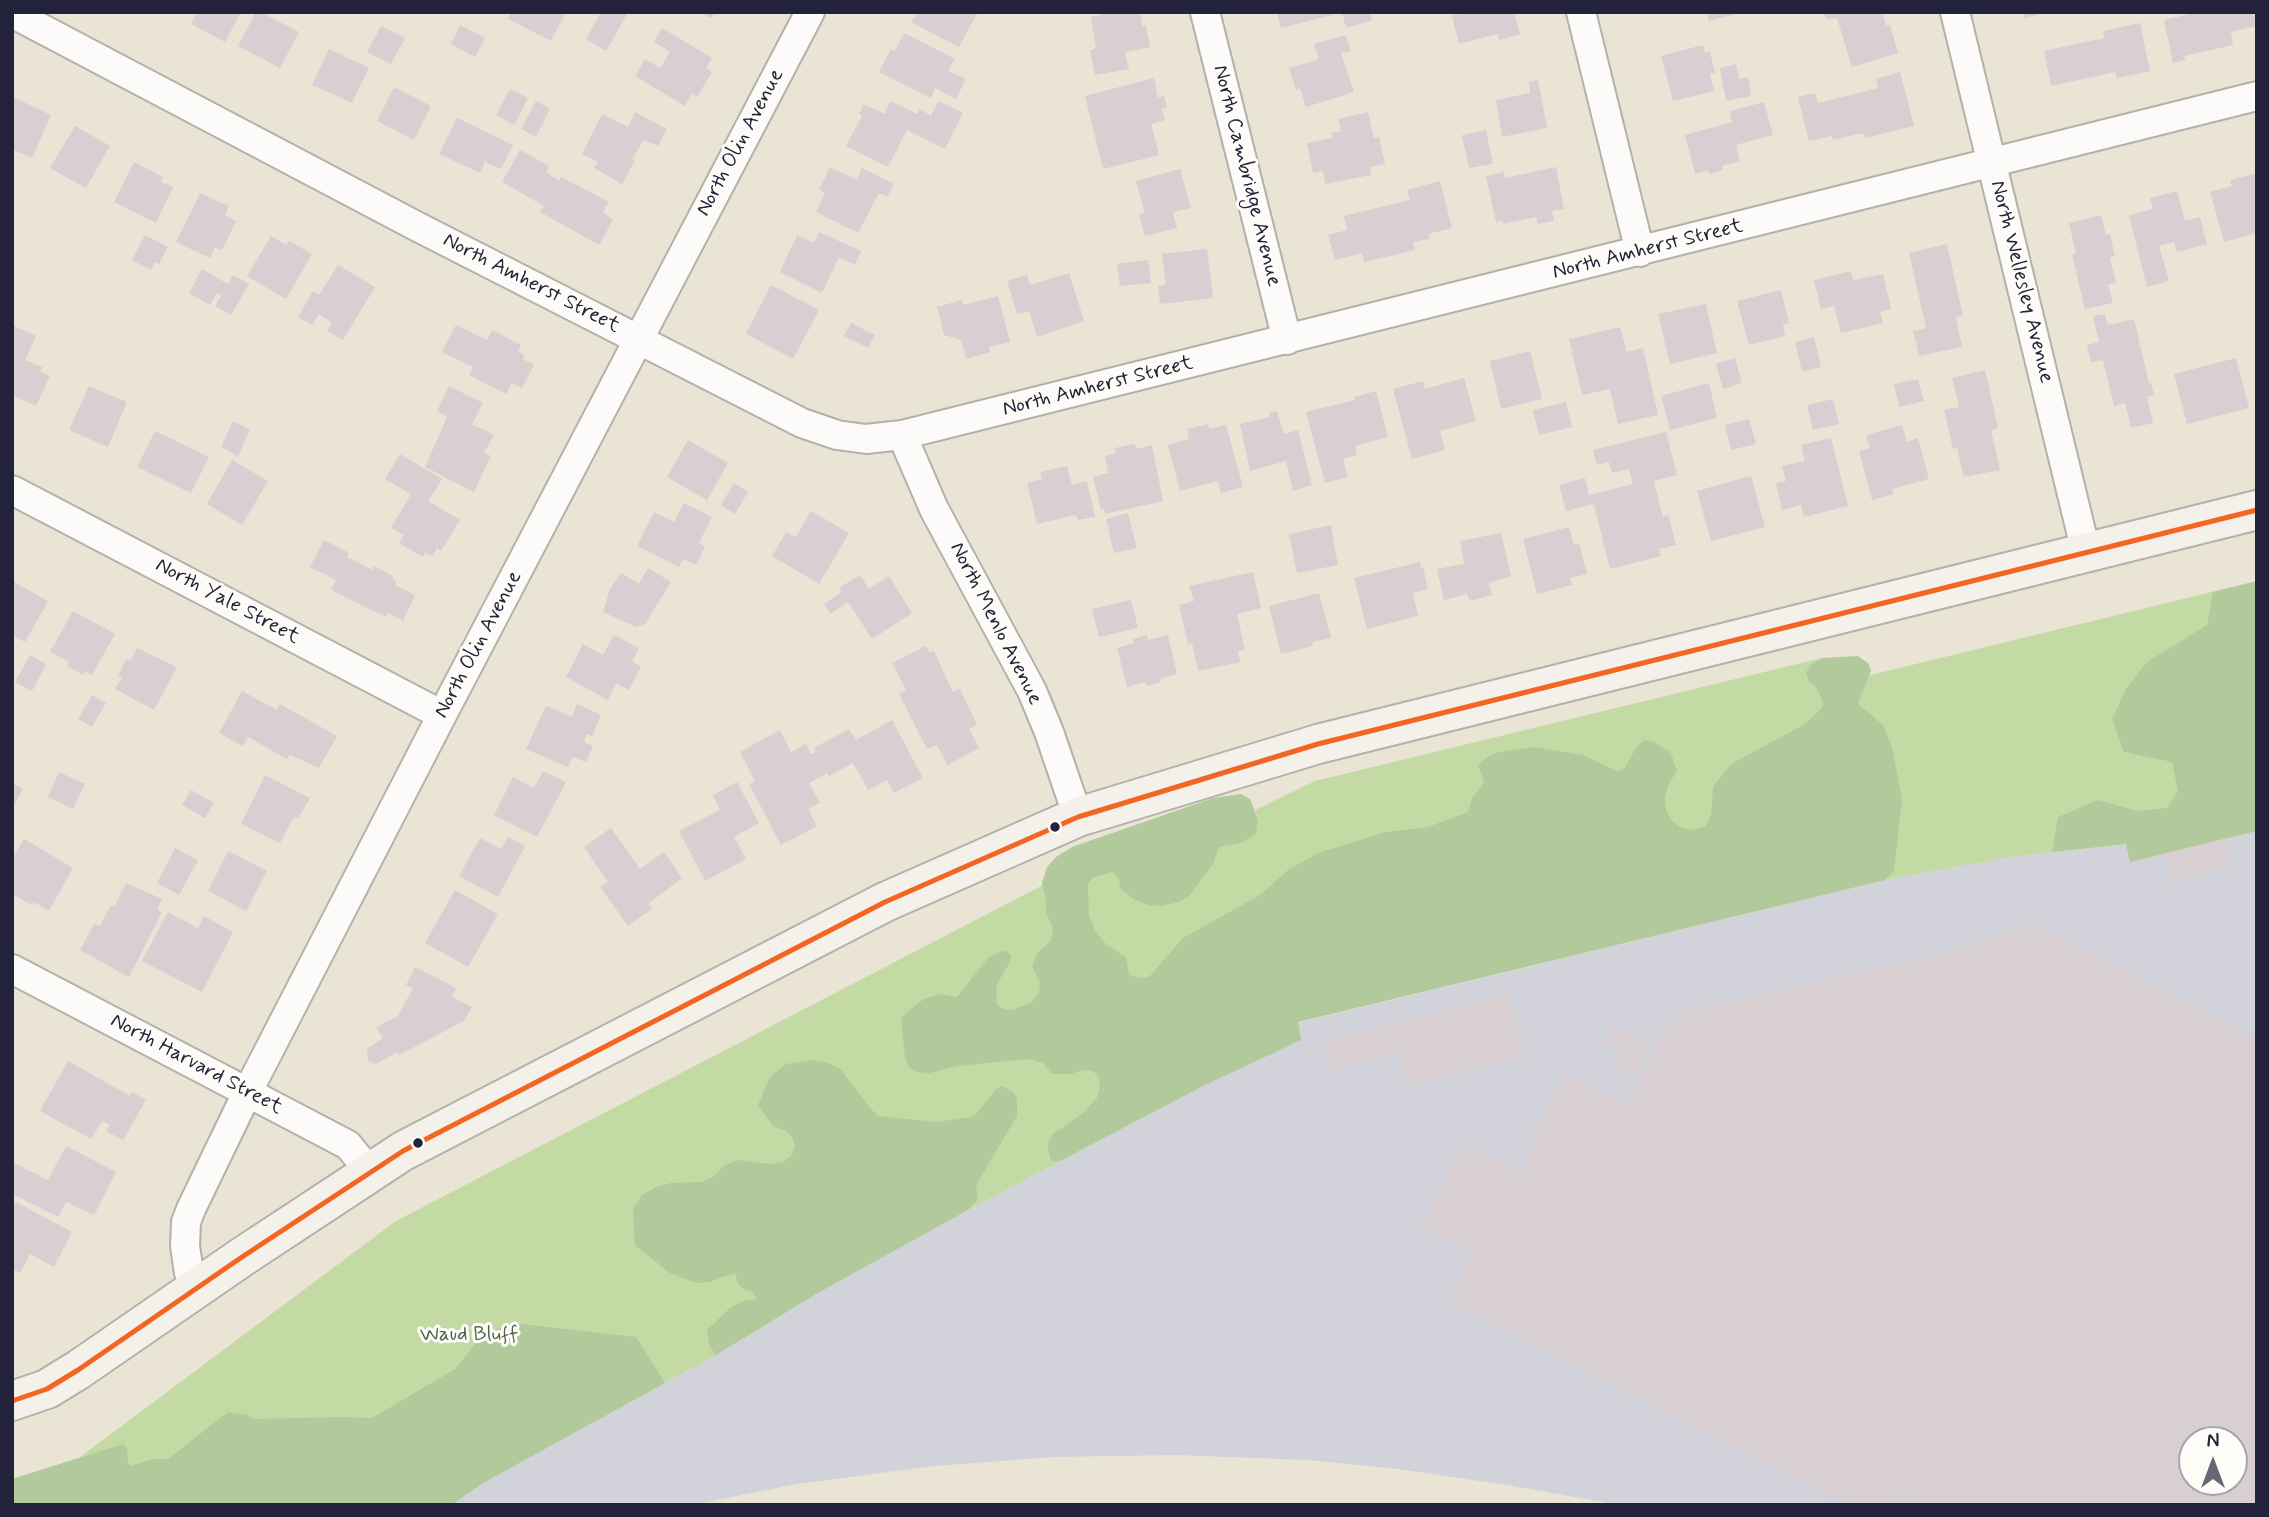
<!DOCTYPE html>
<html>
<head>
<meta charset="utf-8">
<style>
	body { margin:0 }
	#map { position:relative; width:2269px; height:1517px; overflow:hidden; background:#eae4d5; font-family:Mynerve,sans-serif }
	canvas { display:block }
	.frame { position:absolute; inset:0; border:14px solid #22223b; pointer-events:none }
	.north { position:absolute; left:2178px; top:1426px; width:70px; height:70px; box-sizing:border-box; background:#fdfcf7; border:2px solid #a5a5ac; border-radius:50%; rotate:0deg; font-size:19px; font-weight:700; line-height:28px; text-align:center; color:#22223b }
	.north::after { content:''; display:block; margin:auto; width:24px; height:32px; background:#686671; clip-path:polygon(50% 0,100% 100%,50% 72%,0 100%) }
</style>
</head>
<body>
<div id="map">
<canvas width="2269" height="1517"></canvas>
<div class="frame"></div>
<div class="north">N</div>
</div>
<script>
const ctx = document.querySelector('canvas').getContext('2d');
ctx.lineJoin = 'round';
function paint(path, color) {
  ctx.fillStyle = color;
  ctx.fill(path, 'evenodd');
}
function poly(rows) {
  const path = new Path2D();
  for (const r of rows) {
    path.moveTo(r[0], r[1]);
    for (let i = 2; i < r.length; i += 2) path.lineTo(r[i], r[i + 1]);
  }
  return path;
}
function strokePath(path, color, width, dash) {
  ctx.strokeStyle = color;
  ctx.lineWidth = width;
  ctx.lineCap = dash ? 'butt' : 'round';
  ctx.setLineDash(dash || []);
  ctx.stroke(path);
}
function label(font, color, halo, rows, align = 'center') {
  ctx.font = font + ' Mynerve,sans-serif';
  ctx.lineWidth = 6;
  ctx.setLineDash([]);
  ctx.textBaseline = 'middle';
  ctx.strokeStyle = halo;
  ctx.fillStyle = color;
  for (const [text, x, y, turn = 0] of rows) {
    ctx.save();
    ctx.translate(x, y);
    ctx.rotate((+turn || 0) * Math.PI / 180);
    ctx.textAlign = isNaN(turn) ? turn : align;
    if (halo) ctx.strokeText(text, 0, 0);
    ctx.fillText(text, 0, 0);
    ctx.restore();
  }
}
const industrial = poly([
	[2257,831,2257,1505,1619,1505,1507,1485,1398,1469,1309,1460,1175,1455,1054,1457,934,1466,797,1484,692,1505,451,1505,483,1483,716,1355,816,1294,968,1210,1203,1086,1301,1040,1297,1023,1885,880,2010,857,2127,844,2130,862],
	[2192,1440,2234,1440,2234,1482,2192,1482]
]);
const green = poly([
	[2257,581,2257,831,2130,862,2126,844,2010,857,1885,880,1298,1022,1301,1040,1203,1086,968,1210,816,1294,716,1355,483,1483,451,1505,64,1469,396,1221,1072,870,1258,820,1255,810,1315,781,1822,658,1812,664,1809,682,1817,688]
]);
const forest = poly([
	[2257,581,2257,831,2130,862,2126,844,2052,852,2058,817,2098,800,2138,811,2167,808,2178,791,2172,762,2124,752,2112,719,2126,689,2147,662,2207,625,2213,592],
	[1858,656,1868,663,1871,670,1858,704,1883,725,1892,747,1902,799,1894,871,1885,880,1298,1022,1301,1040,1203,1086,1060,1161,1051,1161,1047,1144,1053,1134,1083,1113,1097,1098,1100,1088,1099,1077,1093,1071,1084,1070,1070,1074,1052,1074,1043,1063,1028,1059,957,1066,930,1073,917,1072,909,1067,905,1057,901,1019,908,1011,924,999,940,994,957,997,988,958,999,952,1005,951,1011,955,1010,962,997,984,996,1003,1003,1009,1012,1010,1032,1002,1039,993,1040,983,1032,966,1038,952,1051,941,1053,928,1046,913,1046,902,1042,883,1047,867,1056,857,1072,847,1213,798,1241,794,1250,799,1258,820,1256,834,1241,843,1219,847,1213,864,1190,895,1179,902,1161,906,1148,905,1133,899,1120,888,1119,878,1112,872,1094,877,1088,884,1089,916,1095,930,1106,944,1126,957,1129,975,1139,978,1149,977,1183,938,1260,895,1288,870,1318,853,1386,832,1428,827,1468,812,1472,798,1484,782,1478,766,1487,757,1499,752,1535,747,1583,755,1617,771,1624,769,1637,746,1644,740,1655,742,1671,753,1677,771,1668,785,1665,798,1666,810,1671,820,1680,827,1692,830,1706,826,1711,814,1713,787,1731,764,1805,724,1822,708,1823,702,1816,687,1809,682,1806,672,1812,664,1822,658],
	[811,1060,829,1063,840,1069,877,1116,937,1122,971,1117,978,1112,995,1090,1002,1086,1012,1091,1017,1098,1017,1116,976,1185,978,1199,968,1210,816,1294,716,1355,709,1345,707,1330,730,1308,743,1301,756,1299,753,1292,744,1290,737,1282,736,1274,718,1278,711,1282,696,1283,670,1273,635,1245,633,1209,641,1196,656,1187,671,1183,701,1182,713,1177,724,1166,737,1160,771,1164,783,1162,792,1155,795,1146,793,1139,786,1131,773,1126,758,1105,770,1077,786,1064],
	[513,1323,636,1337,665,1383,483,1483,451,1505,12,1505,12,1479,123,1444,127,1449,128,1463,131,1466,153,1459,168,1459,228,1412,249,1415,253,1419,341,1417,372,1418,455,1369,483,1334]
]);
const building = poly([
	[197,12,241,12,225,42,191,24],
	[256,12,260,12,299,32,280,68,238,46],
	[512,12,566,12,551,41,508,19],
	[601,12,628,12,606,51,586,39],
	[700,12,715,12,711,18],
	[917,12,978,12,959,47,911,22],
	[1115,12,1140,12,1142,26,1146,26,1150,47,1125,52,1129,69,1095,75,1090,50,1096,48,1091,17],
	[1277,12,1332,12,1332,15,1281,28],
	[1342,12,1370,12,1372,20,1346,28],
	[1463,12,1514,12,1520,34,1499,40,1497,34,1459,44,1452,16],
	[1707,12,1739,12,1739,13,1709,21],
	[1823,12,1882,12,1886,26,1890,25,1898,53,1852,67,1837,18,1826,19],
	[2023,12,2043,12,2043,13,2025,18],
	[2199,12,2254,12,2257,26,2231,32,2233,45,2184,56,2186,60,2173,63,2164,20],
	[2140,23,2150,71,2117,78,2115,72,2051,86,2044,51,2104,38,2103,31],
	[460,25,485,38,475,57,451,44],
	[381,26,405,38,391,64,367,52],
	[662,28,712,58,706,68,712,72,697,97,692,93,685,106,635,76,645,59,660,68,670,52,654,42],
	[904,33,955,59,948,71,966,79,956,99,935,88,931,98,879,72,891,49,895,51],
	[1343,36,1346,36,1351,51,1341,53,1354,92,1306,107,1300,88,1296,90,1289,68,1317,60,1318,56,1314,44],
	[1703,45,1705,53,1710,52,1715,73,1710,74,1714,91,1673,101,1661,56],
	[329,49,369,68,352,103,312,85],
	[1736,64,1739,79,1748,77,1751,96,1726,101,1720,68],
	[1900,72,1914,126,1865,138,1863,133,1833,140,1832,136,1809,141,1798,97,1815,93,1818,103,1878,88,1876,79],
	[1154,78,1158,98,1164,96,1167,108,1162,109,1165,120,1151,124,1159,155,1103,169,1085,96],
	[1538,80,1547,128,1502,137,1496,100,1530,93,1529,82],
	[394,87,431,106,414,140,377,121],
	[510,89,528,98,514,125,496,115],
	[15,98,51,115,32,158,12,149,12,104],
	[536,101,550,109,536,137,521,129],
	[891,101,917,114,920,109,931,116,939,101,963,113,945,149,907,130,888,167,846,146,862,116,859,114,864,104,884,114],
	[1764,102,1773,135,1736,145,1740,161,1722,166,1723,170,1709,174,1708,170,1695,174,1685,135,1732,122,1730,111],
	[635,112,667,129,658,146,644,140,632,159,635,160,622,184,594,168,598,162,582,154,602,114,628,127],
	[1368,112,1374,138,1379,137,1385,164,1370,167,1371,175,1325,184,1323,171,1313,173,1307,143,1332,138,1331,133,1341,131,1338,119],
	[457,118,513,145,501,169,485,162,480,173,439,154],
	[75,126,110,146,86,188,50,168],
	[1486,130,1493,164,1469,168,1462,135],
	[520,150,549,166,546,172,559,181,561,177,609,202,603,212,613,220,599,245,540,212,544,206,502,182],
	[134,162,163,177,161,182,173,187,156,223,114,202],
	[830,167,857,180,862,168,894,184,887,197,879,193,858,233,816,212,825,193,819,190],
	[1556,167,1564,209,1552,211,1554,221,1538,224,1536,217,1503,224,1503,221,1496,222,1486,176,1504,172,1505,178],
	[1180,169,1191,208,1173,212,1177,228,1145,236,1139,214,1145,213,1136,181],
	[2257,173,2257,233,2224,242,2210,192,2232,186,2230,180],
	[1440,181,1452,228,1428,234,1430,239,1413,242,1415,250,1364,262,1362,253,1335,260,1328,235,1347,230,1344,216,1410,200,1407,190],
	[2177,191,2185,221,2200,217,2207,244,2177,252,2174,242,2159,246,2169,281,2147,287,2129,215,2153,209,2150,198],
	[200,193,229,206,225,215,236,221,222,250,215,247,210,258,176,242],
	[2101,215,2106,235,2110,234,2115,256,2110,258,2116,283,2108,284,2113,303,2085,309,2072,255,2076,254,2069,223],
	[819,232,861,251,855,265,839,257,822,293,780,272,797,235,814,243],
	[145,235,168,247,159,264,155,262,151,270,132,260],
	[271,236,286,245,289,241,312,254,286,299,247,276],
	[1947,244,1963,316,1956,317,1962,347,1919,356,1913,331,1926,328,1909,253],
	[1207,249,1213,298,1160,304,1158,286,1166,285,1162,254],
	[1148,260,1151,283,1120,286,1117,264],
	[338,265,375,287,343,340,327,331,332,323,319,314,312,325,298,317,313,291,319,295],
	[202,269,228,284,233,275,249,284,231,315,215,306,221,296,217,293,210,305,189,293],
	[1851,271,1853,280,1883,274,1891,309,1880,312,1883,323,1841,333,1834,306,1821,309,1814,280],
	[1069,273,1084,321,1037,337,1029,311,1017,314,1007,281,1027,275,1030,285],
	[771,285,819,310,793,359,746,334],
	[1781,290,1789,323,1783,325,1785,336,1749,345,1737,301],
	[998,296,1010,342,989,347,990,352,966,359,961,340,944,335,937,307,962,300,963,305],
	[1706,304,1717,353,1670,364,1658,314],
	[2105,314,2108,325,2134,319,2149,383,2151,383,2154,395,2147,397,2153,423,2131,428,2125,403,2114,406,2103,360,2091,362,2087,345,2099,342,2093,316],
	[851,323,875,335,868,348,844,336],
	[12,325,36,336,25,360,42,367,40,372,50,376,36,406,12,395],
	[456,325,487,340,492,330,521,345,518,351,524,355,523,359,534,365,522,388,512,383,506,394,469,375,473,367,442,352],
	[1620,327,1627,352,1643,348,1658,415,1618,424,1610,389,1582,395,1569,339],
	[1814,337,1821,367,1802,372,1795,342],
	[1530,351,1542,399,1501,409,1490,361],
	[1735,358,1742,383,1723,389,1716,364],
	[2236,358,2249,408,2187,424,2174,374],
	[1985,370,1998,428,1991,430,2000,470,1964,477,1957,448,1953,449,1944,410,1959,407,1952,378],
	[1464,378,1476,421,1440,431,1445,450,1412,459,1393,389,1423,381,1425,389],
	[1918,379,1924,401,1899,407,1894,384],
	[1709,383,1717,418,1670,430,1661,396],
	[89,386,127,402,108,447,69,430],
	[449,386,483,403,472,424,494,435,484,453,491,456,474,492,425,467,447,417,437,411],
	[1376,391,1388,437,1355,446,1357,455,1343,459,1348,477,1325,483,1306,412,1355,400,1354,397],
	[1833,399,1839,424,1813,430,1807,405],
	[1566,402,1572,427,1539,435,1533,410],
	[1277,411,1284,434,1298,430,1312,485,1293,491,1286,461,1250,471,1240,424,1270,417,1269,413],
	[1749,419,1756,444,1731,450,1725,425],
	[233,421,250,430,238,456,221,447],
	[1208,424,1209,429,1226,425,1243,487,1221,493,1218,481,1180,491,1168,445,1189,439,1187,429],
	[1902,425,1907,442,1918,438,1929,479,1892,489,1893,494,1872,500,1859,451,1870,448,1866,435],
	[155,431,209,457,191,493,137,467],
	[1666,432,1677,475,1654,481,1663,517,1668,514,1676,545,1659,549,1661,556,1610,569,1594,504,1566,511,1559,485,1585,478,1589,495,1633,484,1629,469,1612,473,1609,462,1597,465,1593,450],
	[1831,438,1848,506,1804,517,1801,505,1782,510,1776,483,1786,481,1782,466,1805,461,1801,445],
	[688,440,728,463,707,500,667,477],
	[1135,444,1136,449,1152,445,1163,501,1105,514,1104,509,1101,509,1093,477,1108,473,1105,456,1116,453,1115,448],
	[400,454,442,479,428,501,460,520,441,551,437,548,432,556,425,552,423,557,399,543,404,535,391,528,411,494,385,479],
	[232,460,268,481,242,525,207,504],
	[1067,466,1072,485,1087,481,1095,517,1078,520,1076,515,1037,524,1027,483,1042,479,1040,472],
	[1751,476,1765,527,1711,541,1697,491],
	[734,483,748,492,735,514,721,505],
	[684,503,712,517,699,543,705,547,696,565,683,559,679,567,637,546,654,512,674,522],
	[811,511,849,533,819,584,772,556,786,532,796,537],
	[1128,513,1137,548,1114,553,1106,519],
	[1331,525,1338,565,1297,573,1289,534],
	[1569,527,1574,545,1579,543,1587,574,1570,578,1572,585,1537,594,1523,539],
	[1501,533,1511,576,1489,583,1492,595,1470,601,1467,594,1444,600,1437,569,1464,564,1460,541],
	[324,540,349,553,347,557,372,570,374,566,393,576,392,578,396,581,395,585,415,595,403,621,388,613,386,617,331,590,336,580,310,567],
	[1420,562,1421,568,1423,567,1428,589,1413,593,1418,616,1367,629,1354,578],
	[648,568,671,582,645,624,636,627,603,612,610,589,621,573,639,584],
	[1253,572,1261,608,1237,614,1245,650,1238,651,1240,662,1198,671,1192,643,1188,644,1179,605,1194,601,1189,586],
	[860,575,869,589,889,576,912,613,872,639,848,602,830,614,824,604,842,592,839,588],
	[12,581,48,601,25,642,12,635],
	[1319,593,1331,638,1312,642,1313,646,1281,654,1269,606],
	[1131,600,1138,628,1099,637,1092,609],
	[73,611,115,634,92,675,85,671,83,675,67,666,69,662,50,652],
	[614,635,639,648,632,661,641,667,629,690,616,683,608,700,566,677,583,644,603,655],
	[1147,635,1148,640,1168,635,1177,674,1160,679,1161,682,1147,686,1145,682,1127,687,1117,648,1134,643,1133,639],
	[926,646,929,652,934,651,953,692,960,689,977,725,969,729,979,748,947,765,937,745,927,749,899,694,906,690,892,663],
	[137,648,177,667,154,710,115,689,122,677,118,676,126,659,130,661],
	[30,655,46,664,32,691,15,682],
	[242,691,277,710,280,704,337,736,319,768,290,755,287,759,248,737,243,746,219,733],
	[92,695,106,703,92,727,78,719],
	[577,704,601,715,592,736,587,734,584,742,593,746,586,762,573,757,568,767,526,749,546,706,572,717],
	[892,720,923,778,894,793,887,780,868,790,853,763,829,776,827,773,809,783,820,803,808,809,817,826,781,845,749,784,755,781,740,752,780,730,791,752,806,744,811,754,816,752,814,748,849,729,856,740],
	[543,771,566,782,537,837,494,815,513,777,534,788],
	[59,772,85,784,73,809,48,797],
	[265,775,310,798,298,819,294,817,280,843,241,824],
	[737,782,759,823,734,837,746,859,705,881,679,831,720,810,713,795],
	[12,783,23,789,12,808],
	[191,790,214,803,205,818,182,805],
	[611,828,640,869,664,852,682,878,648,904,653,908,628,926,600,887,608,882,584,847],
	[508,837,525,846,498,897,459,876,480,838,501,849],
	[24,839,73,868,49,911,34,902,32,905,12,894,12,860],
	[2224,839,2231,867,2171,882,2164,854],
	[175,848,198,860,179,895,157,883],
	[228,851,267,871,246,911,208,891],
	[126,883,162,899,157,910,162,912,129,977,80,950,94,924,100,926,111,905,114,907],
	[455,890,498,914,468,967,425,943],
	[168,912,198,928,204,916,233,932,202,992,142,961],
	[2034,924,2257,1039,2257,1505,1921,1505,1900,1494,1894,1505,1847,1505,1449,1301,1473,1254,1421,1227,1465,1142,1520,1171,1535,1142,1531,1140,1565,1074,1627,1105,1674,1014,1937,955],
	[2192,1440,2234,1440,2234,1482,2192,1482],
	[415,967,456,988,452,997,472,1007,464,1021,399,1055,398,1052,376,1064,371,1062,368,1060,367,1049,383,1038,376,1027,398,1016,413,988,406,985],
	[1510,993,1525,1056,1406,1086,1398,1054,1330,1071,1323,1040],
	[1612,1025,1651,1046,1635,1077,1614,1066,1620,1053,1602,1044],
	[68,1061,130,1096,132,1092,146,1100,123,1140,106,1131,110,1125,102,1121,91,1139,40,1111],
	[66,1146,116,1172,94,1215,66,1202,58,1217,12,1194,12,1162,48,1180],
	[16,1202,72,1232,54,1267,30,1254,20,1273,12,1269,12,1209]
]);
const street = poly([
	[1205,12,1287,340],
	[1581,12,1640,252],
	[1955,12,2086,552],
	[12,13,418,227,802,423,837,435,866,439,902,435,2257,96],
	[902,435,934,509,1032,691,1049,732,1078,817],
	[12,490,442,715],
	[12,969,348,1145,370,1172],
	[196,1288,189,1273,185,1246,186,1222,191,1209,247,1093,442,715,810,12]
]);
const secondary = poly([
	[12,1401,47,1389,78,1370,242,1257,403,1151,885,902,1078,817,1318,744,2257,510]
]);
const bus1 = poly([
	[12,1401,47,1389,78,1370,242,1257,403,1151,885,902,1078,817,1318,744,2257,510]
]);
const markers = [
	[1055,827,6,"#22223b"],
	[418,1143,6,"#22223b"]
];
const streetNames = [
	["North Olin Avenue",741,143,-62],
	["North Cambridge Avenue",1246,176,76],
	["North Amherst Street",1648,250,-14],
	["North Wellesley Avenue",2021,282,76],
	["North Amherst Street",531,284,27],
	["North Amherst Street",1098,387,-14],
	["North Yale Street",227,602,28],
	["North Menlo Avenue",995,624,63],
	["North Olin Avenue",479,645,-62],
	["North Harvard Street",196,1065,28]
];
const parkNames = [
	["Waud Bluff",469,1336]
];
paint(industrial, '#d1d2da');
paint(green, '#c4daa5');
paint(forest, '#b2c99b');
paint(building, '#d7cfd2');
strokePath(street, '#b4b0aa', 32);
strokePath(secondary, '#b4b0aa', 42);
strokePath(street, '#fcfbf9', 28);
strokePath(secondary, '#f4f1ea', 38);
strokePath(bus1, '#f26522', 5);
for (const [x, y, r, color] of markers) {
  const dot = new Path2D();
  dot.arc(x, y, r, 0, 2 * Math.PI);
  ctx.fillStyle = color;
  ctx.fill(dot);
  strokePath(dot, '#fdfcf7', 2.5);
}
label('21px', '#22223b', '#fdfcf7', streetNames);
label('21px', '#505f52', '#fdfcf7', parkNames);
</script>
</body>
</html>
